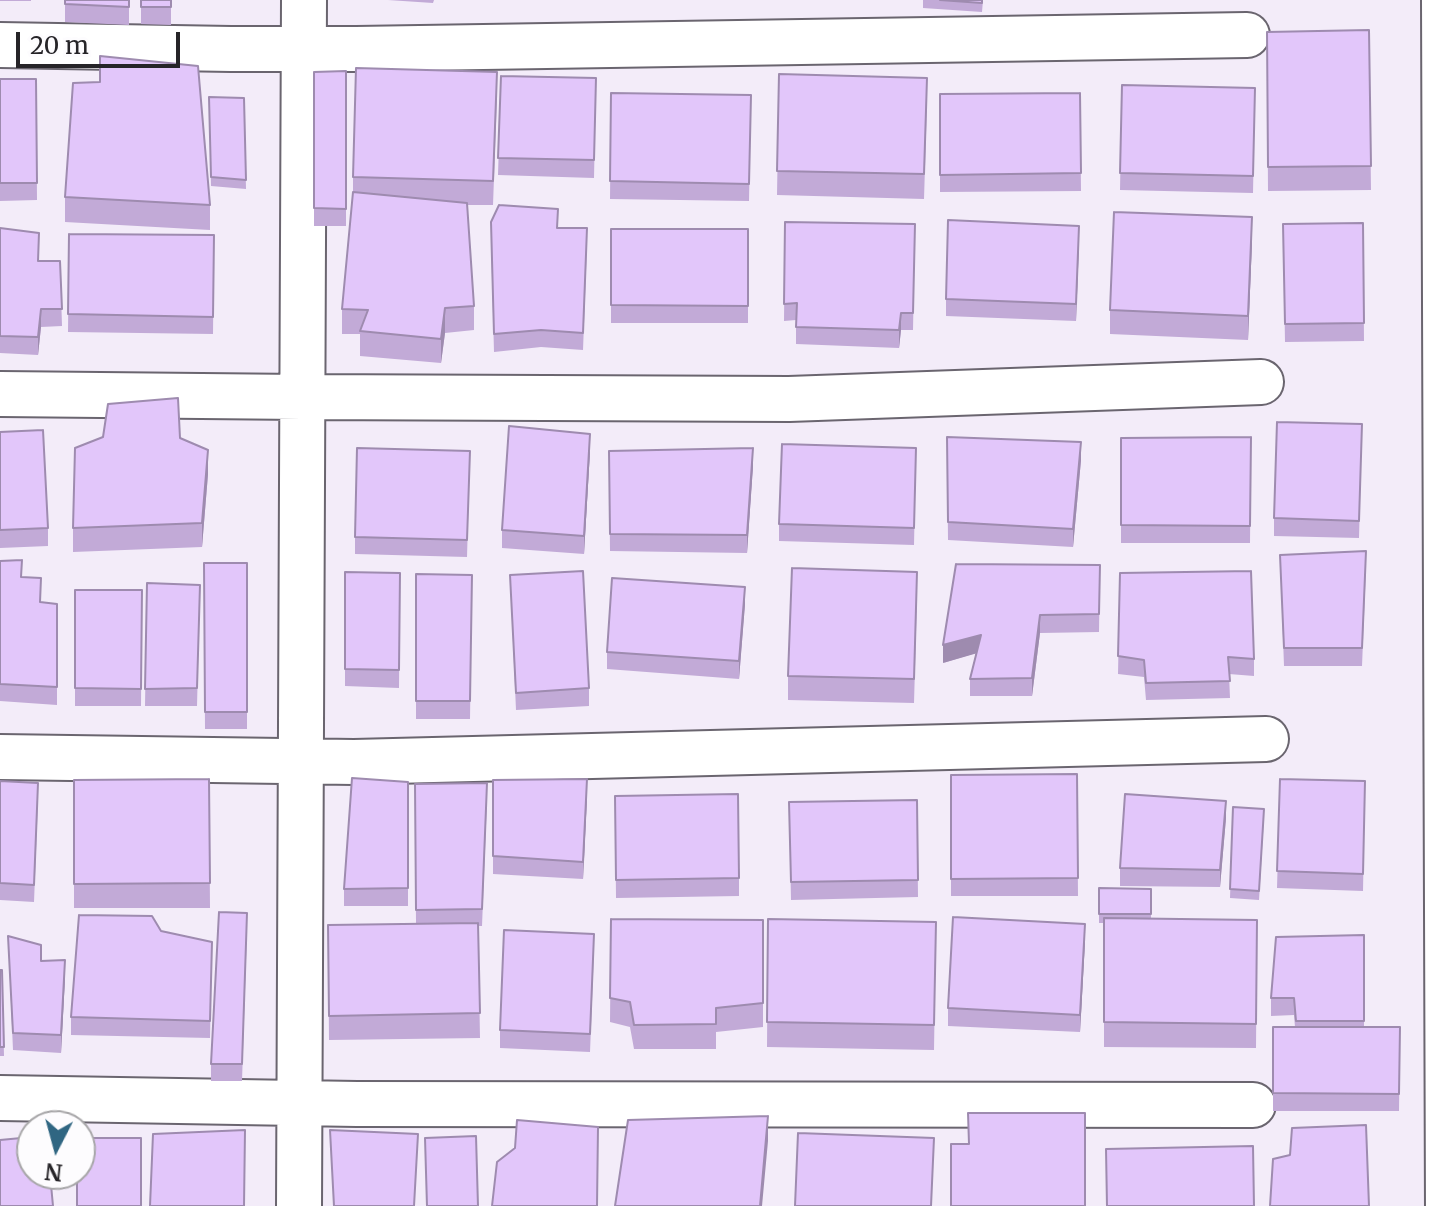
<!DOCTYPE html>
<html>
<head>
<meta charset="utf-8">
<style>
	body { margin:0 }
	#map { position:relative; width:1454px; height:1206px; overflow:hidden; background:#f3ecf9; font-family:Merriweather,serif }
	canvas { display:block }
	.north { position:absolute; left:16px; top:1110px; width:80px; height:80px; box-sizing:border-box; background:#fdfcfe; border:2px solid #a7a6a8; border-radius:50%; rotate:186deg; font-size:22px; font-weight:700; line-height:32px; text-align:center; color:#262428 }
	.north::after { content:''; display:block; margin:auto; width:28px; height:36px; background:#306682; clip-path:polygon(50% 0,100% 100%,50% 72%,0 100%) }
	.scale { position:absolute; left:16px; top:32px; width:164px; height:36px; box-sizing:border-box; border:4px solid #262428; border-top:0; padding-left:10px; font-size:24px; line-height:28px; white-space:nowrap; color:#262428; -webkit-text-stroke:6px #fdfcfe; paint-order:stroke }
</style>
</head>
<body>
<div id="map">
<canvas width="1454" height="1206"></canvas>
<div class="north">N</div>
<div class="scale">20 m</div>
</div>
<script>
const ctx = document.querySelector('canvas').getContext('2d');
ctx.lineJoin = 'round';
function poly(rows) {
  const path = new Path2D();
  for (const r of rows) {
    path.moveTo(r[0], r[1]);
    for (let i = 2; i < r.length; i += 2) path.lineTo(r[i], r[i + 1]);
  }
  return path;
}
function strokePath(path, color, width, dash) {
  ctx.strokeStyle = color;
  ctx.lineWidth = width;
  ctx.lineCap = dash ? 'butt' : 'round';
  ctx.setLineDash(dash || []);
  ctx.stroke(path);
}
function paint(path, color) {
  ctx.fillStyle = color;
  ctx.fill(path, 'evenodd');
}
const minor = poly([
	[1444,0,1448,1206],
	[0,45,231,49,356,49,1247,35],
	[0,394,302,397,789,399,1261,382],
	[0,757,354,762,1266,739],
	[0,1098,357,1104,1253,1105],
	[299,1206,304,0]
]);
const wall = poly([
	[0,0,31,0,31,1,0,1],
	[65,0,129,0,129,25,65,22],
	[141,0,171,0,171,25,141,24],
	[388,0,434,0,433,3],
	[923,0,983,0,982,12,923,8],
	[1369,30,1371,190,1268,191,1267,32],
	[346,71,346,226,314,226,314,72],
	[779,74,927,102,924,199,777,195],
	[501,76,596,78,594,178,498,175],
	[0,79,36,79,37,200,0,201],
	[100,82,210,205,210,230,65,222,65,197],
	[1122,85,1255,88,1253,193,1120,190],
	[611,93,751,95,749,201,610,199],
	[1080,93,1081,191,940,192,940,94],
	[497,96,493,205,467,205,474,306,474,330,445,333,441,363,360,356,360,334,342,334,342,309,353,195,353,177],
	[209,97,244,98,246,189,211,186],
	[785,222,915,224,913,330,901,330,899,348,796,344,796,320,784,321],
	[1363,223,1364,341,1285,342,1283,224],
	[0,228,39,261,60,261,62,326,41,327,38,355,0,353],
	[558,228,587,245,583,350,541,347,494,352,491,240],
	[611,229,748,229,748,323,611,323],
	[69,234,214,235,213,334,68,332],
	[1252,241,1248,340,1110,334,1110,310],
	[1079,243,1076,321,946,316,946,299],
	[1362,424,1359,538,1274,536,1274,518],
	[0,432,48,528,48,546,0,548],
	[103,437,180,438,208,474,202,547,73,552,73,528],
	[947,437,1081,460,1073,547,948,540],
	[1251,437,1250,543,1121,543,1121,438],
	[916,448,914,545,779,541,779,524],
	[470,451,467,557,355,554,355,537],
	[590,451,584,554,502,548,502,530],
	[609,451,753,466,747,553,610,551],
	[1280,555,1366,568,1362,666,1284,666],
	[0,561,22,577,41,602,57,604,57,705,0,701],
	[204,563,247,563,247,729,205,729],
	[1100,565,1099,632,1040,633,1032,696,970,696,970,679,976,653,943,663],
	[345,572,400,573,399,688,345,686],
	[1120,573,1254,659,1254,676,1229,674,1230,698,1146,700,1144,677,1118,674],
	[416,574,472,575,470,719,416,719],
	[510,575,589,688,589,706,516,710],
	[147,583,200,585,197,706,145,706],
	[75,590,142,590,141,706,75,706],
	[917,596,914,703,788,700,788,676],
	[745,604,739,679,607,669,607,652],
	[1077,774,1078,896,951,896,951,775],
	[209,779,210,908,74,908,74,780],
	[1280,779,1365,781,1363,891,1277,888],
	[493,780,587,797,583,879,493,874],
	[0,781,38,800,34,902,0,900],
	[408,782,408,906,344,906,344,889],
	[415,784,487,800,482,926,478,926,480,1038,329,1040,328,925,416,924],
	[615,796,739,878,739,896,616,898],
	[917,800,918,897,791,900,789,802],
	[1233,807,1264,818,1259,900,1230,898],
	[1226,818,1220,887,1120,886,1120,868],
	[1099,888,1151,889,1151,919,1257,920,1256,1048,1104,1047,1104,923,1099,923],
	[611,919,763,920,763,1027,716,1032,716,1049,634,1049,630,1027,610,1022],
	[768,919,936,922,934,1050,767,1047],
	[247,930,242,1081,211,1081,211,1064],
	[161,931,212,942,210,1038,71,1035,71,1017],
	[1364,935,1364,1027,1400,1027,1399,1111,1273,1111,1273,1027,1295,1027,1294,1015,1271,1016,1271,998],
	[8,936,41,961,65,977,61,1053,13,1050],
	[1085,941,1080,1032,948,1026,948,1008],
	[594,951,590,1052,500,1048,500,1030],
	[0,970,2,970,4,1056,0,1056]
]);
const shadedWall = poly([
	[1252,217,1252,241,1248,340,1248,316],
	[1079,226,1079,243,1076,321,1076,304],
	[445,308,445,333,441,363,441,339],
	[41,309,41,327,38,355,38,337],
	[901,313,901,330,899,348,899,330],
	[590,434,590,451,584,554,584,536],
	[1081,442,1081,460,1073,547,1073,529],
	[753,448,753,466,747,553,747,535],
	[208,450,208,474,202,547,202,523],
	[745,587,745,604,739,679,739,661],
	[1040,615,1040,633,1032,696,1032,678],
	[981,635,981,652,943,663,943,645],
	[587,779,587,797,583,879,583,862],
	[1226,801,1226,818,1220,887,1220,870],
	[1085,924,1085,941,1080,1032,1080,1015],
	[65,960,65,977,61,1053,61,1035],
	[768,1116,768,1141,762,1206,760,1206]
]);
const building = poly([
	[65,0,129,0,129,7,65,4,65,0],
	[141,0,171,0,171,7,141,7,141,0],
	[940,0,982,0,982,3,940,0],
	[1369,30,1371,166,1268,167,1267,32,1369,30],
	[100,56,198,66,210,205,65,197,73,83,100,82,100,56],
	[356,68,497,72,493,181,353,177,356,68],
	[346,71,346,209,314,208,314,72,346,71],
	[779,74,927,78,924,174,777,171,779,74],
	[501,76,596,78,594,160,498,158,501,76],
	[0,79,36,79,37,183,0,183,0,79],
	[1122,85,1255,88,1253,176,1120,173,1122,85],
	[611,93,751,95,749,184,610,181,611,93],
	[1080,93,1081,173,940,175,940,94,1080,93],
	[209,97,244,98,246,180,211,177,209,97],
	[353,192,467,203,474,306,445,308,441,339,360,331,368,310,342,309,353,192],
	[499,205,558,209,557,228,587,228,583,333,541,330,494,334,491,222,499,205],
	[1114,212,1252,217,1248,316,1110,310,1114,212],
	[948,220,1079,226,1076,304,946,299,948,220],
	[785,222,915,224,913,313,901,313,899,330,796,327,797,303,784,304,785,222],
	[1363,223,1364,323,1285,324,1283,224,1363,223],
	[0,228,39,233,38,261,60,261,62,309,41,309,38,337,0,336,0,228],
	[611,229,748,229,748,306,611,305,611,229],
	[69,234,214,235,213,317,68,314,69,234],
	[178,398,180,438,208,450,202,523,73,528,75,448,103,437,108,404,178,398],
	[1277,422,1362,424,1359,521,1274,518,1277,422],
	[509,426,590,434,584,536,502,530,509,426],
	[43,430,48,528,0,530,0,432,43,430],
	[947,437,1081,442,1073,529,948,522,947,437],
	[1251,437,1250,526,1121,525,1121,438,1251,437],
	[782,444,916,448,914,528,779,524,782,444],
	[357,448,470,451,467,540,355,537,357,448],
	[753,448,747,535,610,534,609,451,753,448],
	[1366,551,1362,648,1284,648,1280,555,1366,551],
	[22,560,21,577,41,578,40,602,57,604,57,687,0,684,0,561,22,560],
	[204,563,247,563,247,712,205,712,204,563],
	[956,564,1100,565,1099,614,1040,615,1032,678,970,679,981,635,943,645,956,564],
	[792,568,917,572,914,679,788,676,792,568],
	[583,571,589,688,516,693,510,575,583,571],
	[1251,571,1254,659,1228,657,1230,681,1146,683,1144,660,1118,656,1120,573,1251,571],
	[345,572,400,573,399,670,345,669,345,572],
	[416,574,472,575,470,701,416,701,416,574],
	[612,578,745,587,739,661,607,652,612,578],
	[147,583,200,585,197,688,145,689,147,583],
	[75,590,142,590,141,689,75,688,75,590],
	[1077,774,1078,878,951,879,951,775,1077,774],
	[352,778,408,782,408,888,344,889,352,778],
	[209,779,210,883,74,884,74,780,209,779],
	[587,779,583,862,493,856,493,780,587,779],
	[1280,779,1365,781,1363,874,1277,871,1280,779],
	[0,781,38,783,34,885,0,883,0,781],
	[487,783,482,909,416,910,415,784,487,783],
	[738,794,739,878,616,880,615,796,738,794],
	[1125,794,1226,801,1220,870,1120,868,1125,794],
	[917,800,918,880,791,882,789,802,917,800],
	[1233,807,1264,809,1259,891,1230,889,1233,807],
	[1099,888,1151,889,1151,914,1099,914,1099,888],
	[219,912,247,913,242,1064,211,1064,219,912],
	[79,915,152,916,161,931,212,942,210,1021,71,1017,79,915],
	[953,917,1085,924,1080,1015,948,1008,953,917],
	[1104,918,1257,920,1256,1024,1104,1022,1104,918],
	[611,919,763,920,763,1003,716,1008,716,1024,634,1025,630,1002,610,998,611,919],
	[768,919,936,922,934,1025,767,1022,768,919],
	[478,923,480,1013,329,1016,328,925,478,923],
	[504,930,594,934,590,1034,500,1030,504,930],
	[1364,935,1364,1021,1296,1021,1294,998,1271,998,1276,937,1364,935],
	[8,936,41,945,41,961,65,960,61,1035,13,1033,8,936],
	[0,970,2,970,4,1047,0,1047,0,970],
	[1273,1027,1400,1027,1399,1094,1273,1093,1273,1027],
	[968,1113,1085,1113,1085,1206,951,1206,951,1144,969,1144,968,1113],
	[768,1116,760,1206,615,1206,628,1120,768,1116],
	[517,1120,598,1127,597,1206,492,1206,497,1162,515,1148,517,1120],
	[1366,1125,1369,1206,1270,1206,1273,1159,1290,1155,1292,1128,1366,1125],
	[245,1130,244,1206,150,1206,153,1134,245,1130],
	[330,1130,418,1134,414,1206,334,1206,330,1130],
	[798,1133,934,1138,931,1206,795,1206,798,1133],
	[476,1136,478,1206,427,1206,425,1138,476,1136],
	[32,1137,32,1174,50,1174,53,1206,0,1206,0,1140,32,1137],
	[80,1138,141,1138,141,1206,77,1206,77,1174,80,1174,80,1138],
	[1253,1146,1254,1206,1107,1206,1106,1149,1253,1146]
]);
strokePath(minor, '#6a656f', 48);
strokePath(minor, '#fff', 44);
paint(wall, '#c2aad7');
paint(shadedWall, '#9e8baf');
paint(building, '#e2c6fa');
strokePath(building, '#9e8baf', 2);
</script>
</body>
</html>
